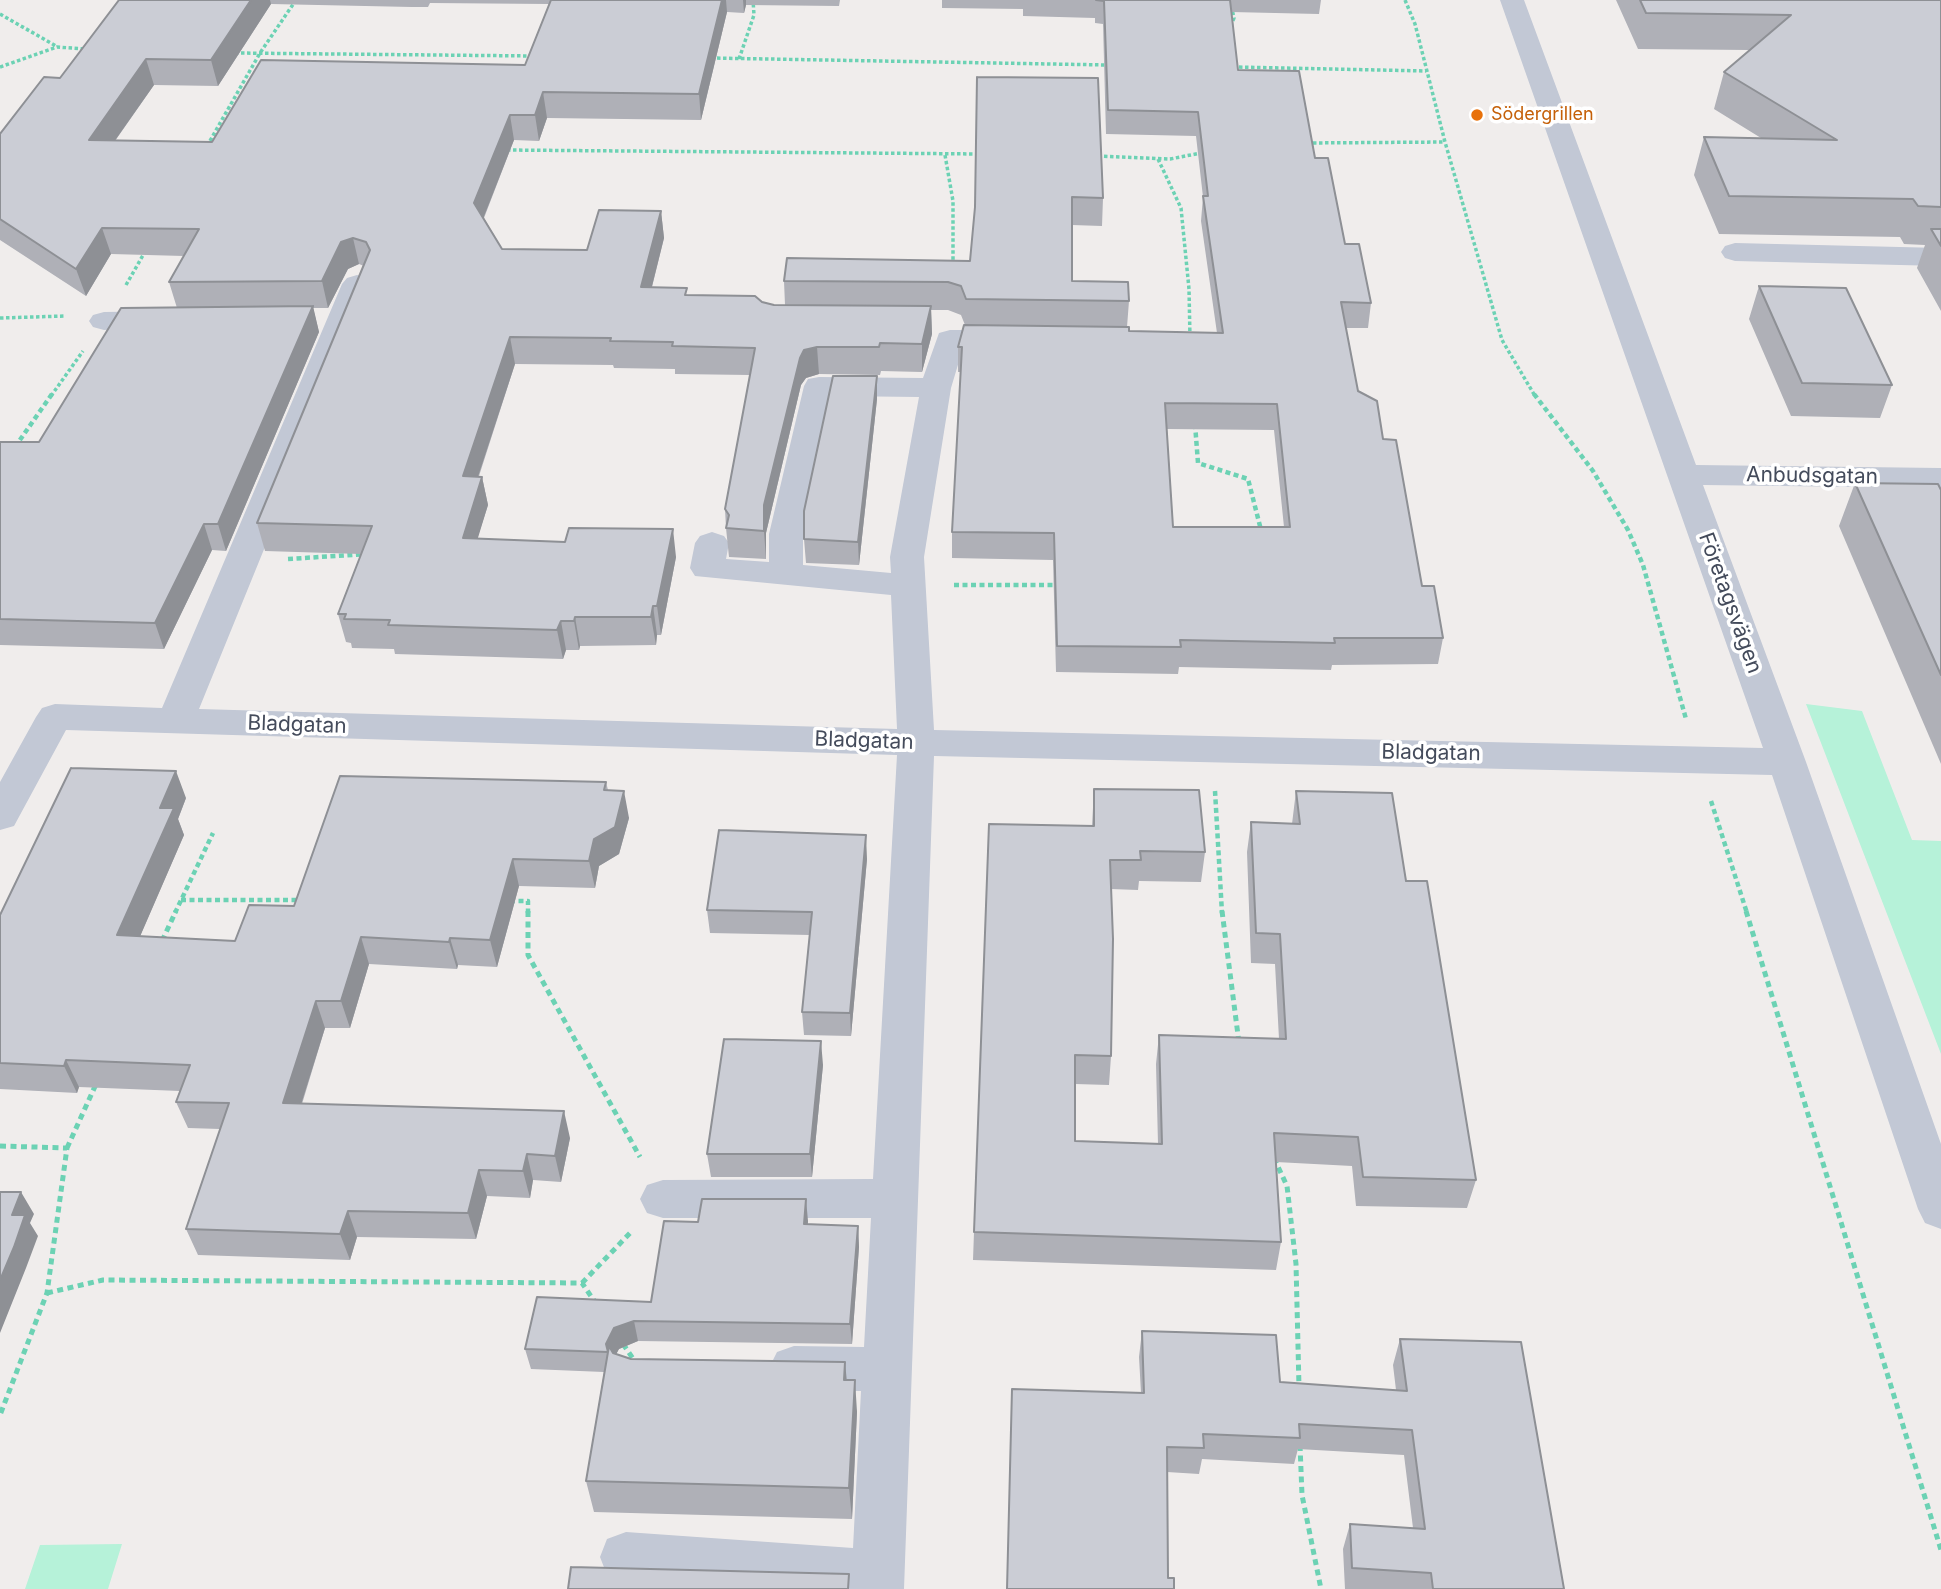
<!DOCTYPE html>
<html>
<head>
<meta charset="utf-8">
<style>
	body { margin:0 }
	canvas { display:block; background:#f0edec }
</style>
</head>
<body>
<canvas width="1941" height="1589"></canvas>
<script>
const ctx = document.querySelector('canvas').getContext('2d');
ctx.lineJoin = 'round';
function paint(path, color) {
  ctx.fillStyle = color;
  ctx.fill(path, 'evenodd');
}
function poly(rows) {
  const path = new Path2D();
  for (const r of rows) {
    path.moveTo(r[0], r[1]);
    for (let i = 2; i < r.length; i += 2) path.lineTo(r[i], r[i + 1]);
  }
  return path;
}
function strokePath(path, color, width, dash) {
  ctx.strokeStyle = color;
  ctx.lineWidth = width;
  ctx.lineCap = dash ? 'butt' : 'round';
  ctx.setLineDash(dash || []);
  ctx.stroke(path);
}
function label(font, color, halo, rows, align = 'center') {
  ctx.font = font + ' Inter,sans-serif';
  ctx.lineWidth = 7;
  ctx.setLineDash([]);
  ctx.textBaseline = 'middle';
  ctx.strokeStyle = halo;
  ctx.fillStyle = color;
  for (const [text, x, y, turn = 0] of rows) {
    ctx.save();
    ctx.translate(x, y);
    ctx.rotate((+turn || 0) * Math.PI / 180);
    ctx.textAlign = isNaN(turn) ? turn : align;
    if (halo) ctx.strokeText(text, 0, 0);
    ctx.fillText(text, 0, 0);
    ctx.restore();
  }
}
const green = poly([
	[1806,704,1862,711,1912,840,1941,841,1941,1054],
	[122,1544,108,1589,25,1589,40,1545]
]);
const pathFar2 = poly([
	[1230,0,1234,18,1231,25],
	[1405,0,1415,24,1445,142,1502,340,1535,396],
	[0,14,56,46],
	[235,53,534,56],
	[711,58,1108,65],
	[739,59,754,15,753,0],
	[0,67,57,47,86,49],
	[1233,67,1426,71],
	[1307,143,1445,142],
	[207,146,260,53,296,0],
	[507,150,981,154],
	[945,155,953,201,953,265],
	[1098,156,1170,159,1201,153],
	[1158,159,1181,208,1189,289,1190,338],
	[126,285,146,250],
	[0,318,66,316],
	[51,396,83,351]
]);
const pathFar1 = poly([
	[1534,394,1593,471,1628,530,1643,565,1686,719],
	[1195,424,1198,463,1248,479,1261,530],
	[15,447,52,394],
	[288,559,367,554],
	[954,585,1057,585],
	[1215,791,1222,913],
	[1711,801,1747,913],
	[181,900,299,900],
	[510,901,528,901,528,913],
	[175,913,213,833]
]);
const path = poly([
	[528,911,528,955,640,1157],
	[1222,911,1239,1043],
	[1746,911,1941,1550],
	[162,941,176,911],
	[0,1146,67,1148,47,1293,0,1415],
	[67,1148,97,1082],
	[1274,1158,1287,1186,1296,1264,1299,1387],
	[582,1283,632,1231],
	[47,1293,103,1280,582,1283,597,1305],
	[623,1344,636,1363],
	[1300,1445,1302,1495,1321,1589]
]);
const minor = poly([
	[1500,0,1524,0,1696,465,1941,468,1941,488,1703,485,1806,762,1941,1144,1941,1229,1925,1223,1918,1209,1772,775,934,756,904,1589,711,1589,626,1582,607,1575,600,1557,607,1539,626,1532,853,1548,861,1391,794,1390,777,1384,769,1368,777,1352,794,1346,864,1347,871,1218,663,1218,647,1213,640,1199,647,1185,663,1180,873,1179,897,755,66,730,14,826,0,830,0,782,36,717,42,708,55,704,162,708,342,284,347,278,357,275,367,278,372,284,199,709,897,729,891,595,695,576,690,568,695,543,700,536,712,532,724,536,729,543,726,559,769,562,769,534,804,386,808,379,819,377,923,378,939,333,950,330,1012,330,1023,333,1027,339,1023,345,1012,348,963,348,951,388,924,557,934,730,1763,748,1500,0],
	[832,396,919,397,890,557,891,573,803,565,803,534,832,396],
	[1735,243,1941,248,1941,266,1735,261,1725,258,1721,252,1725,246,1735,243],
	[165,311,175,314,180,320,175,326,104,330,93,327,89,321,93,315,104,312,165,311]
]);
const wall = poly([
	[119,0,840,0,839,6,746,5,744,13,727,12,701,120,547,118,539,141,514,140,484,218,502,249,587,250,661,211,664,238,652,287,688,295,762,302,774,305,785,305,784,281,970,261,975,207,977,77,1103,198,1102,226,1072,225,1072,281,1129,301,1127,327,1129,331,1217,333,1201,221,1203,197,1196,136,1106,134,1103,24,1095,23,1095,18,1023,16,1023,9,942,8,942,0,1321,0,1319,14,1231,12,1238,70,1315,158,1345,244,1371,303,1368,328,1346,328,1358,391,1383,439,1422,586,1443,638,1438,664,1332,665,1331,670,1179,667,1178,674,1056,672,1053,560,952,558,952,532,961,372,958,372,958,347,965,325,961,315,948,310,931,310,932,334,922,372,881,371,880,375,819,374,806,378,801,385,766,533,766,559,729,557,726,528,725,509,750,375,675,374,675,369,614,368,613,365,515,364,479,476,482,477,488,505,477,539,676,557,661,635,657,635,656,645,580,646,579,650,566,650,563,659,395,654,394,649,352,648,351,643,346,642,338,614,361,554,265,551,257,523,364,266,359,264,348,269,328,308,313,308,319,332,226,551,212,550,164,649,0,645,0,442,39,442,177,308,169,282,184,256,111,254,86,296,0,240,0,134,60,78],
	[430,3,549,4,525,65,212,142,115,141,154,85,218,86,271,4,412,7,428,7],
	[1167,429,1274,430,1284,527,1173,527],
	[1616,0,1941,0,1941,311,1917,268,1925,245,1904,244,1900,237,1719,234,1694,175,1704,137,1761,138,1714,109,1724,72,1749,50,1638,49],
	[1759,286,1892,385,1880,418,1791,416,1749,319],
	[877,376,877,399,859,565,806,563,804,539],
	[1855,483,1941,490,1941,764,1839,526],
	[606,782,608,790,629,818,619,854,599,866,595,888,519,886,497,967,458,965,457,969,369,964,350,1028,325,1028,302,1104,570,1138,561,1182,533,1180,530,1198,487,1196,476,1239,357,1237,350,1260,198,1255,186,1229,220,1129,188,1128,176,1102,180,1091,79,1087,77,1093,0,1089,0,915,186,798,178,819,184,835,140,936,235,941,294,906],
	[1094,789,1205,852,1201,882,1139,881,1138,890,1111,889,1111,1056,1109,1085,1075,1084,1075,1141,1158,1144,1156,1064,1159,1035,1279,1039,1275,964,1251,963,1247,852,1251,822,1292,824,1296,791,1406,881,1476,1180,1467,1208,1356,1206,1352,1166,1276,1162,1281,1242,1276,1270,973,1260,974,1232,1092,826],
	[867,859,851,1036,804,1035,802,1012,810,935,710,933,707,910],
	[823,1065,812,1177,711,1177,707,1154],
	[808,1221,808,1225,858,1226,859,1247,852,1344,638,1341,619,1349,616,1354,631,1359,847,1380,857,1412,852,1519,594,1512,586,1481,604,1372,531,1369,525,1349,651,1302,698,1222],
	[1142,1331,1280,1382,1396,1390,1393,1365,1400,1339,1564,1589,1345,1589,1343,1549,1350,1524,1413,1528,1404,1455,1298,1449,1294,1464,1202,1459,1199,1474,1167,1472,1007,1589,1141,1393,1139,1357]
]);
const shadedWall = poly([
	[251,0,270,0,271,4,218,86,211,60],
	[722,0,726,0,727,12,701,120,699,94],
	[743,0,746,0,746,5,744,13],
	[146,59,154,85,97,166,89,140],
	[543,92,547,118,539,141,535,115],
	[510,115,514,140,479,229,474,203],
	[661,211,664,238,645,314,641,287],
	[102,228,111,254,86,296,76,269],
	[353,238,359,264,348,269,328,308,322,281,341,242],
	[313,306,319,332,226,551,218,524],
	[931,306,932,334,922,372,922,344],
	[510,337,515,364,469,504,463,476],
	[817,347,819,374,806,378,801,385,766,533,766,559,764,531,764,505,800,358,804,350],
	[877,376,877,399,859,565,858,542],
	[482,477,488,505,469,567,463,538],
	[204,524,212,550,164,649,155,623],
	[673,529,676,557,661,635,657,606],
	[653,606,657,635,656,645,651,617],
	[575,617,580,646,579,650,574,621],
	[561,621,566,650,563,659,557,630],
	[176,771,186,798,178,819,184,835,129,962,117,935,160,808],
	[624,791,629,818,619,854,599,866,595,888,589,861,594,839],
	[866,835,867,859,851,1036,850,1013],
	[513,859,519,886,497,967,490,940],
	[361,937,369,964,350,1028,341,1001],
	[450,938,458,965,457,969,449,942],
	[316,1001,325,1028,293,1130,283,1103],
	[821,1041,823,1065,812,1177,810,1154],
	[66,1060,79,1087,77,1093,64,1066],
	[564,1111,570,1138,561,1182,555,1156],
	[527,1154,533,1180,530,1198,523,1171],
	[479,1170,487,1196,476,1239,468,1213],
	[21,1192,34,1214,30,1223,38,1236,26,1268,0,1333,0,1280,12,1215],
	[806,1199,808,1221,806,1246,804,1224],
	[348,1211,357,1237,350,1260,340,1234],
	[858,1226,859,1247,852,1344,850,1324],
	[634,1321,638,1341,619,1349,611,1364,606,1344,614,1328],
	[845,1362,848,1393,844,1380],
	[855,1380,857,1412,852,1519,849,1488]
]);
const building = poly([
	[119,0,251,0,211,60,146,59,89,140,212,142,261,60,525,65,551,0,722,0,699,94,543,92,535,115,510,115,474,203,502,249,587,250,599,210,661,211,641,287,687,288,685,295,755,296,762,302,774,305,931,306,922,344,880,343,879,347,817,347,804,350,800,358,764,505,764,531,726,528,729,515,725,509,755,348,672,346,673,342,610,341,611,338,510,337,463,476,482,477,463,538,565,542,569,528,673,529,657,606,653,606,651,617,575,617,574,621,561,621,557,630,388,625,390,620,344,619,346,614,338,614,372,526,257,523,370,250,366,242,353,238,341,242,322,281,169,282,199,229,102,228,76,269,0,219,0,134,44,77,60,78,119,0],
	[1096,0,1230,0,1238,70,1299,71,1315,158,1328,158,1345,244,1359,244,1371,303,1341,302,1358,391,1377,401,1383,439,1396,440,1422,586,1434,586,1443,638,1334,638,1335,643,1180,640,1181,647,1057,646,1054,533,952,532,962,347,958,347,964,325,1129,327,1129,331,1223,333,1203,196,1208,196,1198,112,1108,110,1104,1,1096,0],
	[1165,403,1277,404,1290,527,1173,527,1165,403],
	[1640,0,1941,0,1941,207,1918,206,1913,199,1729,196,1704,137,1837,140,1724,72,1791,15,1646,13,1640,0],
	[977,77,1098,78,1103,198,1072,197,1072,281,1128,282,1129,301,966,299,961,286,948,282,784,281,787,258,970,261,975,207,977,77],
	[1931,229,1941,229,1941,246,1931,229],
	[1759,286,1846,288,1892,385,1802,383,1759,286],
	[313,306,218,524,204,524,155,623,0,619,0,442,39,442,121,308,313,306],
	[833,376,877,376,858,542,804,539,804,511,833,376],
	[1855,483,1938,484,1941,490,1941,675,1855,483],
	[71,768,176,771,160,808,174,808,117,935,235,941,249,905,294,906,340,776,606,782,604,790,624,791,615,827,594,839,589,861,513,859,490,940,450,938,449,942,361,937,341,1001,316,1001,283,1103,564,1111,555,1156,527,1154,523,1171,479,1170,468,1213,348,1211,340,1234,186,1229,229,1103,176,1102,190,1065,66,1060,64,1066,0,1063,0,915,71,768],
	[1094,789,1199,790,1205,852,1140,851,1141,860,1110,860,1113,939,1111,1056,1075,1055,1075,1141,1162,1144,1159,1035,1286,1039,1280,934,1256,933,1251,822,1300,824,1296,791,1392,793,1406,881,1427,881,1476,1180,1363,1177,1358,1137,1274,1133,1281,1242,974,1232,989,824,1094,826,1094,789],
	[719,830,866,835,850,1013,802,1012,812,912,707,910,719,830],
	[724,1039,821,1041,810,1154,707,1154,724,1039],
	[0,1192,21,1192,12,1215,25,1215,14,1247,0,1280,0,1192],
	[702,1199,806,1199,804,1224,858,1226,850,1324,634,1321,614,1328,606,1344,608,1352,525,1349,537,1297,651,1302,664,1221,698,1222,702,1199],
	[1142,1331,1276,1335,1280,1382,1407,1391,1400,1339,1521,1342,1564,1589,1433,1589,1431,1573,1352,1568,1350,1524,1425,1529,1412,1430,1299,1424,1300,1438,1203,1434,1204,1448,1167,1447,1168,1578,1174,1578,1174,1589,1007,1589,1012,1389,1144,1393,1142,1331],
	[609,1346,613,1353,631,1359,845,1362,844,1380,855,1380,849,1488,586,1481,609,1346],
	[571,1567,849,1574,848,1589,568,1589,571,1567]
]);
const markers = [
	[1477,115,7,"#e8710a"]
];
const farFoodnames = [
	["Södergrillen",1491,115]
];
const streetNames = [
	["Anbudsgatan",1812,476,1],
	["Företagsvägen",1730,603,70],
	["Bladgatan",297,725,2],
	["Bladgatan",864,741,2],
	["Bladgatan",1431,753,1]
];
paint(green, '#b6f2d9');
strokePath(pathFar2, '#6cd2b4', 3.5, [3.5, 2.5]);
strokePath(pathFar1, '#6cd2b4', 4.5, [5, 3.5]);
strokePath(path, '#6cd2b4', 5, [6, 4.5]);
paint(minor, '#c2c8d5');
paint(wall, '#afb0b7');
paint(shadedWall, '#8e9095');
paint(building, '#cbcdd5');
strokePath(building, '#8e9095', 2);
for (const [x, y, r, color] of markers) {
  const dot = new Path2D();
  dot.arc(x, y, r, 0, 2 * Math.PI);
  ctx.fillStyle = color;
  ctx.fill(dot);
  strokePath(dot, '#fff', 2.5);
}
label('18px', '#c56008', '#fff', farFoodnames, 'left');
label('21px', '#444b5b', '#fff', streetNames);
</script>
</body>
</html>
